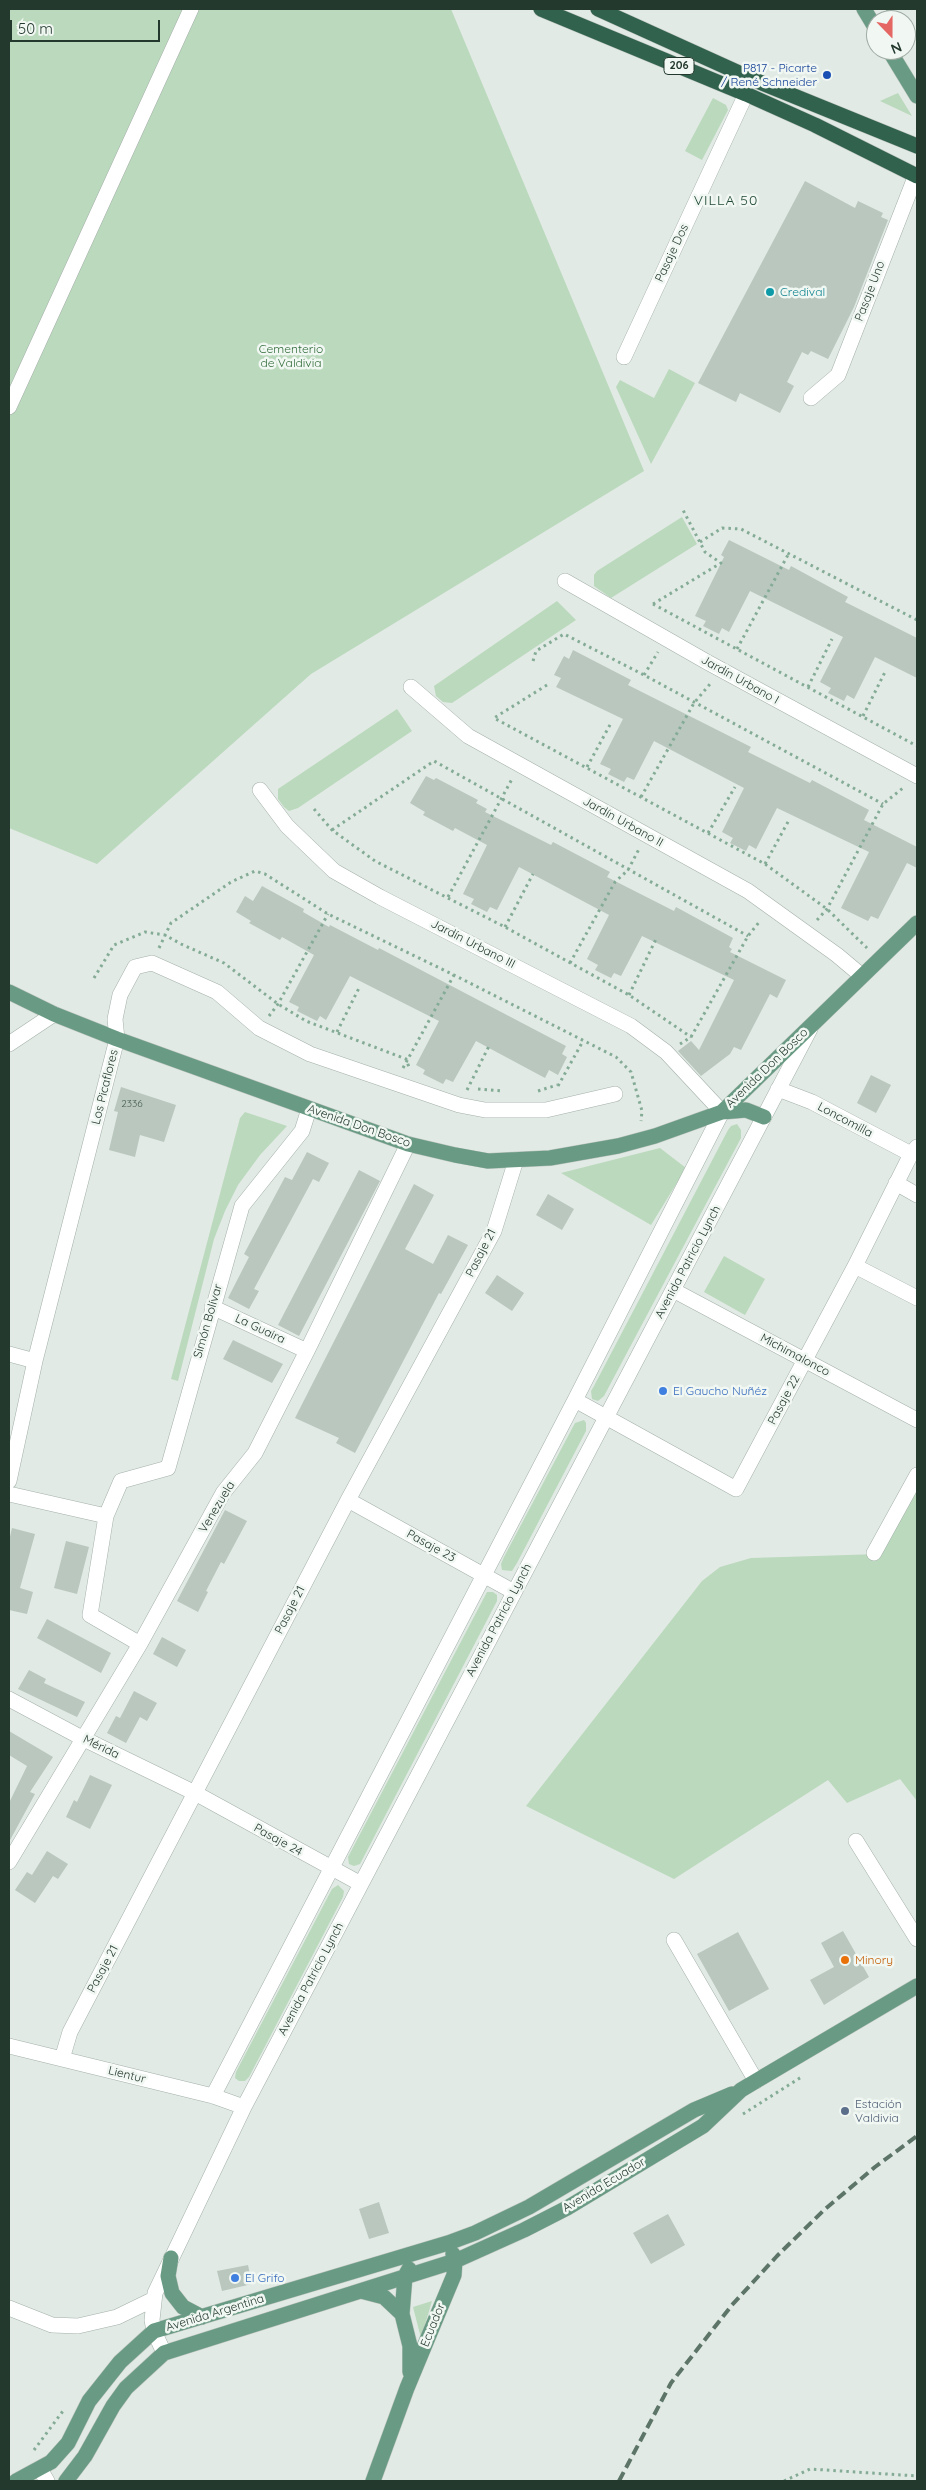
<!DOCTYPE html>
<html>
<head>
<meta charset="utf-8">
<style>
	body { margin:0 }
	#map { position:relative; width:926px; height:2490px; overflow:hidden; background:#e1eae4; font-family:Quicksand,sans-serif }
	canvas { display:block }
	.frame { position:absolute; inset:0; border:10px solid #23392e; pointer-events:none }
	.north { position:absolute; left:866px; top:10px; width:50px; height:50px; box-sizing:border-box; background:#f1f7f2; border:1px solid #9faba4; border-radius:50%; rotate:158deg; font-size:14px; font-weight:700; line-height:20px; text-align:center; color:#23392e }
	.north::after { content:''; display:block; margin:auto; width:18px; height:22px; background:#e56764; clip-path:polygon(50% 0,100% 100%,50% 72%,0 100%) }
	.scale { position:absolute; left:10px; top:20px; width:150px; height:22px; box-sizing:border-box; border:2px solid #23392e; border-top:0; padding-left:6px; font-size:15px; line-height:18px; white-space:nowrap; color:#23392e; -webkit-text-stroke:4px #f1f7f2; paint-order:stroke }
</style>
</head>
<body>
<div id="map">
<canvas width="926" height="2490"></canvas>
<div class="frame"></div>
<div class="north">N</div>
<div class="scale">50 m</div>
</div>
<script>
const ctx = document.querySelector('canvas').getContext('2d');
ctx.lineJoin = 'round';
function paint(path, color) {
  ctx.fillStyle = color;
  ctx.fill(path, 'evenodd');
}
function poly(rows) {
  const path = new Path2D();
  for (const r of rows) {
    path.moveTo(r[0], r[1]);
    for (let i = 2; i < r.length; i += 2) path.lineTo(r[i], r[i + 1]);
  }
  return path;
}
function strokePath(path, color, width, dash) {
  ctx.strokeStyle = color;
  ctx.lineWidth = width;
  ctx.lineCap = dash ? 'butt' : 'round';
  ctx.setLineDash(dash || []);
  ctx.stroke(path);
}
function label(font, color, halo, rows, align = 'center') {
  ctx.font = font + ' Quicksand,sans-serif';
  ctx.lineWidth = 5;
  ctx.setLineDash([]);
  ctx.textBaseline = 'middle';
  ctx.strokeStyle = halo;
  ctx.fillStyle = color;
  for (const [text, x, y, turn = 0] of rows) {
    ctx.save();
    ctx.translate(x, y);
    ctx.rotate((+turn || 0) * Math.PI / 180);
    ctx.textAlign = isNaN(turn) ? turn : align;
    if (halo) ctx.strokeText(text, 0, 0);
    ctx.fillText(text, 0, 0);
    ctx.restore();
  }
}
const green = poly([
	[9,9,451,9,644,471,311,674,97,864,9,828],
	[898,93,912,116,880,101],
	[713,98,726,105,728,110,702,160,685,151],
	[669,369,695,383,651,464,616,387,620,380,654,398],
	[682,517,697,544,611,598,594,586,594,575,597,571],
	[557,601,576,620,452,703,443,702,436,696,434,686],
	[397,709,412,731,298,808,289,811,284,807,278,799,278,789],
	[245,1112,287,1126,260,1155,238,1185,225,1211,214,1239,178,1381,171,1379,240,1118],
	[737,1124,741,1130,741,1138,604,1396,598,1401,592,1399,591,1391,594,1386,728,1130,731,1126],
	[660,1148,686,1168,651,1225,561,1173],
	[724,1256,765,1279,745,1315,704,1292],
	[584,1420,586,1423,586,1431,517,1563,512,1571,502,1570,501,1564,504,1557,575,1423],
	[917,1487,917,1801,900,1779,847,1803,828,1780,674,1879,526,1806,702,1581,720,1567,751,1558,880,1554],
	[487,1592,493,1592,497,1595,497,1601,360,1864,354,1866,349,1864,348,1857],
	[338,1885,344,1891,343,1897,249,2077,245,2081,239,2081,235,2078,236,2072,332,1889],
	[432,2301,421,2338,413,2307]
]);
const building = poly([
	[805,181,855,208,858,201,883,213,881,217,888,220,854,307,828,359,811,351,808,355,802,352,787,382,794,386,780,413,740,393,736,402,698,383],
	[729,540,789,570,791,566,813,578,848,597,845,602,917,638,917,678,875,657,854,699,847,695,844,701,828,693,831,688,820,682,843,637,750,591,729,632,722,628,719,634,703,626,706,621,695,616,724,557,721,555],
	[573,650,631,680,628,685,751,747,748,752,810,783,812,780,869,810,864,820,917,847,917,868,907,863,878,919,871,916,868,921,841,908,869,852,777,808,756,849,749,845,746,851,730,843,733,838,722,832,744,788,654,741,634,780,627,777,624,782,608,774,611,769,600,764,623,719,556,687,561,678,554,675,564,656,569,659],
	[426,776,434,780,436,778,478,800,476,803,487,809,485,812,551,845,553,842,610,872,607,877,674,911,676,907,733,938,729,947,732,949,730,952,786,980,777,998,770,994,741,1050,734,1047,730,1054,701,1076,678,1051,691,1041,699,1050,734,980,642,936,621,976,614,973,611,978,595,970,598,965,587,959,609,915,519,867,497,910,490,907,487,912,471,904,474,899,463,894,487,845,455,828,453,831,423,815,425,812,410,803],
	[262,886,304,909,303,912,329,927,330,925,378,950,379,948,566,1046,562,1054,567,1057,558,1075,549,1070,545,1078,476,1041,453,1082,446,1079,443,1084,423,1074,425,1070,416,1065,439,1021,350,976,326,1020,320,1016,317,1021,297,1011,299,1007,289,1002,314,955,282,937,280,940,249,923,251,921,236,912,245,896,253,901],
	[871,1075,891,1085,876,1113,857,1103],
	[121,1087,176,1105,164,1142,140,1135,135,1157,109,1150,118,1112,114,1111],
	[307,1152,329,1163,319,1182,313,1179,254,1289,259,1291,249,1309,228,1298,249,1257,244,1254,285,1177,292,1180],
	[359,1170,380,1181,299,1336,278,1325],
	[414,1184,434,1195,405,1249,433,1264,448,1235,468,1245,441,1294,439,1293,355,1453,336,1443,339,1438,295,1418],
	[548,1194,574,1209,562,1230,536,1215],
	[497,1275,524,1293,512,1311,485,1293],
	[233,1340,283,1364,272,1383,223,1359],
	[225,1510,247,1521,224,1564,221,1562,206,1591,208,1592,198,1612,177,1601],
	[12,1528,35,1534,20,1588,33,1592,27,1614,9,1610,9,1541],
	[66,1541,89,1547,77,1594,54,1588],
	[47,1619,111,1653,101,1673,37,1638],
	[162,1637,186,1650,177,1667,153,1654],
	[29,1670,46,1679,44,1683,85,1702,77,1717,18,1689],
	[134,1691,157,1703,147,1721,140,1717,126,1743,107,1733,116,1716,120,1718],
	[9,1731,53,1757,30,1792,35,1794,9,1842,9,1803,27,1766,9,1755],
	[90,1775,112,1785,90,1829,66,1817,74,1800,77,1802],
	[47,1851,68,1864,58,1879,53,1876,35,1903,15,1890,27,1872,32,1875],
	[843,1931,869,1977,824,2005,810,1980,834,1967,821,1943],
	[738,1932,769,1989,729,2011,697,1954],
	[379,2202,389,2233,369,2239,359,2209],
	[668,2214,685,2245,651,2264,633,2233],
	[248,2265,252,2284,222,2291,217,2271]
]);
const path = poly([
	[887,9,894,20],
	[700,542,722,528,741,529,917,620],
	[653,604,917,746],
	[653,604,721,563,705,552,683,510],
	[737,649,789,553],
	[533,661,536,651,564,634,644,675,883,804],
	[644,675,658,652],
	[547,685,494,718,765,864,827,909,867,948],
	[808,687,832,639],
	[863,716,886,670],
	[587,767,611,723],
	[641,797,694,703,710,684],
	[314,809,332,830,375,861,505,927,629,995,691,1037],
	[332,830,434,761,748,936],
	[708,833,735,787],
	[765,864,789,820],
	[448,897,512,779],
	[817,920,827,909,883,804,903,788],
	[505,927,533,874],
	[159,948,171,923,231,882,255,871,265,874,328,914,454,975,616,1057,631,1072,642,1111,641,1121],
	[570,963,615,882,628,870,639,849],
	[94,978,114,945,145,932,165,935,181,944,224,963,278,1004,306,1021,406,1059,410,1070],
	[629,995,657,937],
	[269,1016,278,1004,328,914],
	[337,1032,359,988],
	[680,1044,691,1037,748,936,760,921],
	[403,1068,454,975],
	[558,1086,583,1041],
	[478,1089,502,1091],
	[467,1090,490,1044],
	[538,1091,557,1085],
	[743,2114,803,2076],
	[34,2450,63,2411],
	[784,2481,810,2469,917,2476]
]);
const minor = poly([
	[624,357,746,94],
	[811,398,838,375,916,175],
	[9,407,191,9],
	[565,581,707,662,917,776],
	[411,687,468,736,748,891,837,955,862,976],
	[9,1044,54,1014],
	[778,1089,812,1102,911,1154],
	[896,1183,917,1195],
	[855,1266,917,1298],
	[673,1290,917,1420],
	[212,1307,307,1351],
	[9,1354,35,1361],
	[575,1400,736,1489,855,1266,911,1154,917,1147],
	[9,1481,35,1361,117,1039,115,1019,120,995,135,967,152,963,217,992,259,1028,310,1054,459,1105,485,1110,546,1110,615,1094],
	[9,1494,106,1516],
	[348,1500,514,1592],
	[874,1553,917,1475],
	[140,1644,90,1615,106,1516,121,1481,168,1468,242,1206,302,1131,309,1109],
	[9,1699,82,1738,195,1793,361,1884],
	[856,1841,917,1939],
	[9,1862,140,1644,223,1493,255,1453,307,1351,408,1144],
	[674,1940,756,2081],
	[9,2046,213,2096,244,2107],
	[62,2059,70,2032,348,1500,494,1231,516,1160],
	[213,2096,575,1400,722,1112,666,1052,631,1026,380,897,334,871,287,826,260,790],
	[9,2308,52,2325,78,2326,117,2317,152,2300],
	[164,2353,154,2331,152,2320,155,2293,244,2107,810,1029],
	[40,2469,47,2481]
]);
const major = poly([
	[864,9,876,29],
	[889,50,917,96],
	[9,992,54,1014,117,1039,408,1144,455,1155,488,1161,550,1158,618,1146,655,1136,722,1112,746,1110,764,1117],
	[722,1112,917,923],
	[171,2258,168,2276,172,2293,183,2307,202,2317],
	[409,2269,405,2276,402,2314,410,2346,410,2372],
	[361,2291,384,2297,402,2314],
	[16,2481,51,2462,68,2443,89,2401,120,2362,154,2331,448,2243,475,2233,529,2207,694,2110,732,2094],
	[66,2481,85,2456,113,2406,126,2388,164,2353,455,2261,524,2230,567,2208,703,2126,741,2090,756,2081,917,1986],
	[373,2481,407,2388,454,2275,455,2261,453,2254]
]);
const highway = poly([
	[541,9,746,94,815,125,917,176],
	[598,9,757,81,917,146]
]);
const rail = poly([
	[619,2481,671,2383,732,2305,777,2256,824,2210,875,2167,917,2136]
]);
const markers = [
	[827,75,5,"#1a4fb4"],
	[770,292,5,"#0f9aa8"],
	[663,1391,5,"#3f7fe0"],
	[845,1960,5,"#e8710a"],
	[845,2111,5,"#5c6f8a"],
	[235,2278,5,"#3f7fe0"]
];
const numberNames = [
	["2336",132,1104]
];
const shields = [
	[679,66,30]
];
const shieldNames = [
	["206",679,66]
];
const transitNames = [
	["P817 - Picarte",817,68],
	["/ René Schneider",817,82]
];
const streetNames = [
	["Pasaje Dos",672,253,-65],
	["Pasaje Uno",870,291,-69],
	["Jardín Urbano I",740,680,29],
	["Jardín Urbano II",623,822,29],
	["Jardín Urbano III",473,944,27],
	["Avenida Don Bosco",767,1068,-44],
	["Los Picaflores",105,1087,-76],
	["Loncomilla",845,1120,28],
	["Avenida Don Bosco",359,1126,19],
	["Pasaje 21",481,1253,-63],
	["Avenida Patricio Lynch",688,1262,-62],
	["Simón Bolívar",208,1321,-74],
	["La Guaira",260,1329,25],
	["Michimalonco",795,1355,28],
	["Pasaje 22",784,1400,-62],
	["Venezuela",217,1507,-59],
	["Pasaje 23",431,1546,29],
	["Pasaje 21",290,1610,-63],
	["Avenida Patricio Lynch",499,1620,-62],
	["Mérida",101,1747,26],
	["Pasaje 24",278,1840,29],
	["Pasaje 21",103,1969,-62],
	["Avenida Patricio Lynch",311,1979,-62],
	["Lientur",127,2075,14],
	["Avenida Ecuador",604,2185,-31],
	["Avenida Argentina",215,2313,-17],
	["Ecuador",433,2325,-68]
];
const cultureNames = [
	["Credival",780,292]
];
const parkNames = [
	["Cementerio",291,349],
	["de Valdivia",291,363]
];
const shopNames = [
	["El Gaucho Nuñéz",673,1391],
	["El Grifo",245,2278]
];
const foodNames = [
	["Minory",855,1960]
];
const serviceNames = [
	["Estación",855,2104],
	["Valdivia",855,2118]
];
const neighbourhoodNames = [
	["VILLA 50",726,201]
];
paint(green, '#bbd9bd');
paint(building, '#b9c7bf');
strokePath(minor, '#a4b1aa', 16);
strokePath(major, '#bdc4c0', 16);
strokePath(highway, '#bdc4c0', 16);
strokePath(path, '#84ab96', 3, [2.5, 4]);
strokePath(minor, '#fff', 15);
strokePath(major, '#699b84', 15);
strokePath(highway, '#31624d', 15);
strokePath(rail, '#5d7569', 4, [10, 5]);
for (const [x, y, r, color] of markers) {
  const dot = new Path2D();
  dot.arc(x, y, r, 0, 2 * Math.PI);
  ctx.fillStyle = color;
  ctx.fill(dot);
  strokePath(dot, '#f1f7f2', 2);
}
label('10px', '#485c52', null, numberNames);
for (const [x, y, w] of shields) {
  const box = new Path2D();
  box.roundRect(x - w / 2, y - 8.5, w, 17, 4);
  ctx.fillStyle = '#f1f7f2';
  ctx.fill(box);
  strokePath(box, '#23392e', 1);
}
label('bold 11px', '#23392e', null, shieldNames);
label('12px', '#164399', '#f1f7f2', transitNames, 'right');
label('12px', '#23392e', '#f1f7f2', streetNames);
label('12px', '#0d838f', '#f1f7f2', cultureNames, 'left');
label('12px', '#316c3b', '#f1f7f2', parkNames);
label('12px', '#366cbe', '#f1f7f2', shopNames, 'left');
label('12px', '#c56008', '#f1f7f2', foodNames, 'left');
label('12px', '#4e5e75', '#f1f7f2', serviceNames, 'left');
ctx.letterSpacing = '1px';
label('14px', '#214936', '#f1f7f2', neighbourhoodNames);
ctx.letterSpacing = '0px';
</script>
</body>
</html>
